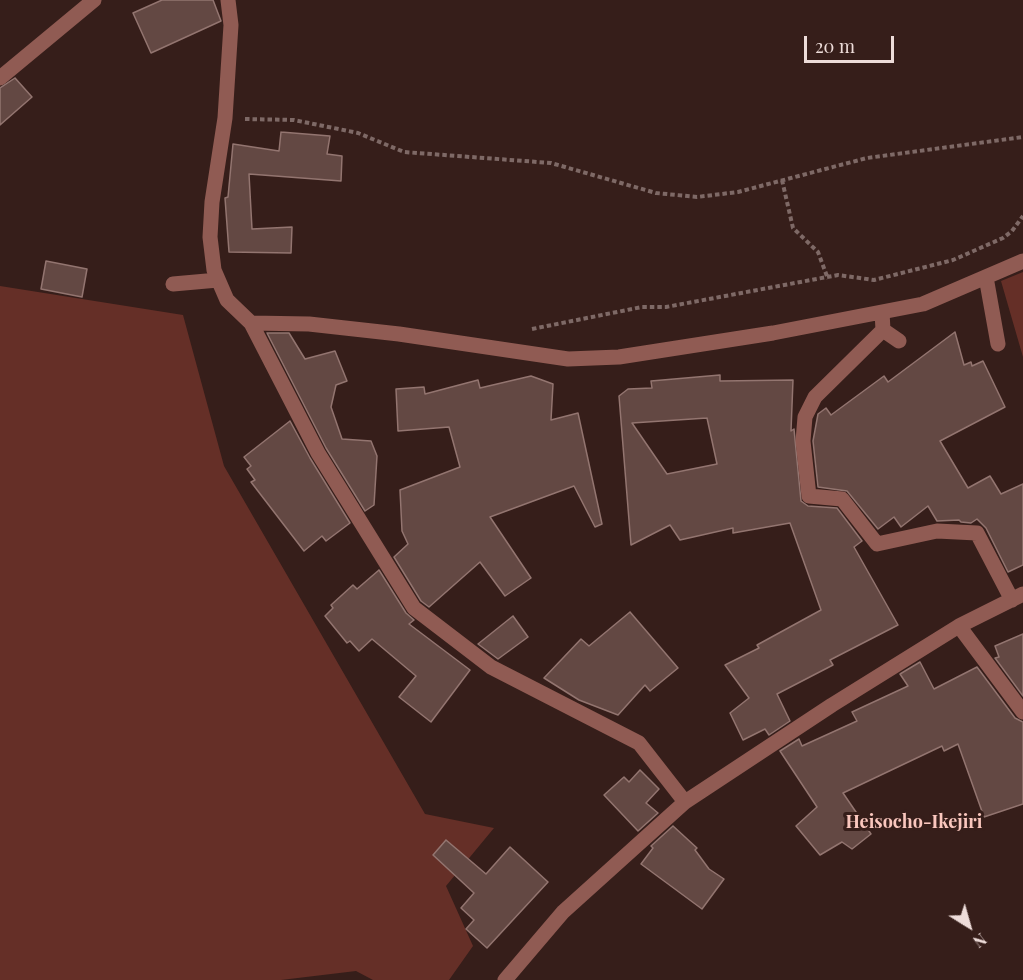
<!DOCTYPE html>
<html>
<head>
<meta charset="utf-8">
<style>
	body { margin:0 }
	#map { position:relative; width:1023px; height:980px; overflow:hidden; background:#361e1a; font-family:"Playfair Display",serif }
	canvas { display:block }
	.north { position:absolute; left:939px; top:896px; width:60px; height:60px; -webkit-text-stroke:4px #361e1a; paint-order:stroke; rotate:143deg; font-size:16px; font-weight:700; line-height:24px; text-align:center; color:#eddcd9 }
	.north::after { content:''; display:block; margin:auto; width:21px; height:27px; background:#eddcd9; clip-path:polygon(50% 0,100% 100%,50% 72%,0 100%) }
	.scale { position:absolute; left:804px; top:36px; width:90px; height:27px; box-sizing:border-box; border:3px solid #eddcd9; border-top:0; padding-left:8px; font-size:18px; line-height:21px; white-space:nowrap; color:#eddcd9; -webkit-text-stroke:4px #361e1a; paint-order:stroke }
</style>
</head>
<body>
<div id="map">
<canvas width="1023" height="980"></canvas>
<div class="north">N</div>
<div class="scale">20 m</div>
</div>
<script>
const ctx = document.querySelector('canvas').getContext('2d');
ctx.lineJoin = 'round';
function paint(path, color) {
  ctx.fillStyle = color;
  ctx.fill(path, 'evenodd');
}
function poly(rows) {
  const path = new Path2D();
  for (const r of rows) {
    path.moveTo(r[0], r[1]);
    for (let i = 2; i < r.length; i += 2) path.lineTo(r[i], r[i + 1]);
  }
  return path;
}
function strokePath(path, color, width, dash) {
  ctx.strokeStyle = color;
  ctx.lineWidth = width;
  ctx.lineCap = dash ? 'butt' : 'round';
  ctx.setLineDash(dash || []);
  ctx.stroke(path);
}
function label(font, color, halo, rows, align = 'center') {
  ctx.font = font + ' "Playfair Display",serif';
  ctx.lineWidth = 6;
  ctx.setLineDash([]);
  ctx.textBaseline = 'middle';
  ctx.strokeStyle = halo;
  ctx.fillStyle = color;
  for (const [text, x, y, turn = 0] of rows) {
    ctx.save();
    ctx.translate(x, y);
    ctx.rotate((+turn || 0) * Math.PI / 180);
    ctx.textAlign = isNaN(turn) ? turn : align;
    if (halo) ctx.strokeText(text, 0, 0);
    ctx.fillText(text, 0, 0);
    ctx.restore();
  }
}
const green = poly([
	[1023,272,1023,357,1001,281],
	[0,286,183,315,224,466,425,814,494,828,446,886,473,946,449,980,373,980,356,971,281,980,0,980]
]);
const building = poly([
	[162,0,213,0,221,21,151,53,133,13,162,0],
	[15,78,32,97,0,125,0,88,15,78],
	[281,132,330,136,327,154,342,156,341,181,249,174,252,229,292,227,291,253,229,252,225,198,228,197,233,144,279,151,281,132],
	[46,261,87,269,82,297,41,289,46,261],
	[955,332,964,365,971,362,972,366,983,361,1005,407,940,441,968,488,990,476,1001,494,1023,484,1023,565,1008,572,986,528,977,519,971,523,961,522,959,520,937,521,928,506,901,527,894,517,878,529,847,491,818,487,813,441,818,414,826,408,831,415,884,376,888,382,955,332],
	[267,333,289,333,305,359,335,351,347,381,336,385,331,407,342,439,371,441,377,456,374,505,365,511,326,448,267,333],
	[720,375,720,381,793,380,791,431,794,429,801,501,808,506,837,508,862,541,854,547,898,625,830,660,833,665,777,694,790,721,769,735,765,729,743,740,730,713,749,698,725,665,759,648,757,645,821,610,790,523,733,533,733,528,680,540,670,525,631,545,619,396,628,389,652,388,651,381,720,375],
	[707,418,717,464,667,474,632,423,707,418],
	[531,376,553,384,551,420,578,413,602,524,595,527,574,486,490,517,531,578,505,596,480,562,429,607,421,601,394,557,408,544,402,531,400,490,460,467,449,427,398,431,396,389,424,387,425,394,478,380,480,388,531,376],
	[290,421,310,458,350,523,326,541,322,536,304,551,251,482,255,480,247,469,251,466,244,457,290,421],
	[379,570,406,613,414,620,409,624,470,670,431,722,399,697,416,676,372,639,359,651,350,641,347,643,325,616,333,608,331,605,353,585,357,589,379,570],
	[630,612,678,668,650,691,645,685,618,715,579,700,544,678,581,639,589,646,630,612],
	[513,616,528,637,498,659,478,644,513,616],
	[1023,634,1023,696,995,658,999,657,995,646,1023,634],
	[920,662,934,689,977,667,1015,718,1023,722,1023,804,984,817,958,744,944,751,942,746,843,793,871,834,852,849,842,842,820,855,796,826,817,807,780,751,799,739,802,746,857,721,852,712,908,686,900,674,920,662],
	[640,770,659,789,646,803,658,813,638,831,604,795,624,777,629,782,640,770],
	[673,826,697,848,695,850,709,869,724,879,702,909,641,864,653,848,651,846,673,826],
	[446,840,486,874,510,847,548,882,487,948,466,929,474,920,461,908,474,893,433,855,446,840]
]);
const path = poly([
	[245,119,294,120,358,133,404,152,551,163,656,193,697,197,738,192,867,158,1023,137],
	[782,180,793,228,818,252,828,279],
	[532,329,642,307,666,307,838,275,874,280,953,260,1003,238,1012,231,1023,216]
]);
const minor = poly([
	[228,0,231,25,225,118,212,202,210,237,214,270,227,300,251,323,318,453,414,608,491,667,639,743,685,802],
	[0,78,94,0],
	[986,277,998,344],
	[173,284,218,280],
	[882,312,883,330,815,397,805,417,803,441,809,496,842,499,877,544,937,531,977,533,1012,600],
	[251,323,309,324,399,334,568,359,619,357,773,333,923,304,1023,261],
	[883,330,899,341],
	[959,626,1023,712],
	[505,980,563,912,685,802,832,705,959,626,1023,594]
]);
const quarterNames = [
	["Heisocho-Ikejiri",914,822]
];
paint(green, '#652f27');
paint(building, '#634843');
strokePath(building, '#937570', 1.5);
strokePath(path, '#7e6966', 4, [4.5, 3]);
strokePath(minor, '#905b53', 15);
label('bold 18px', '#fac7be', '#361e1a', quarterNames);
</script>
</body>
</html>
